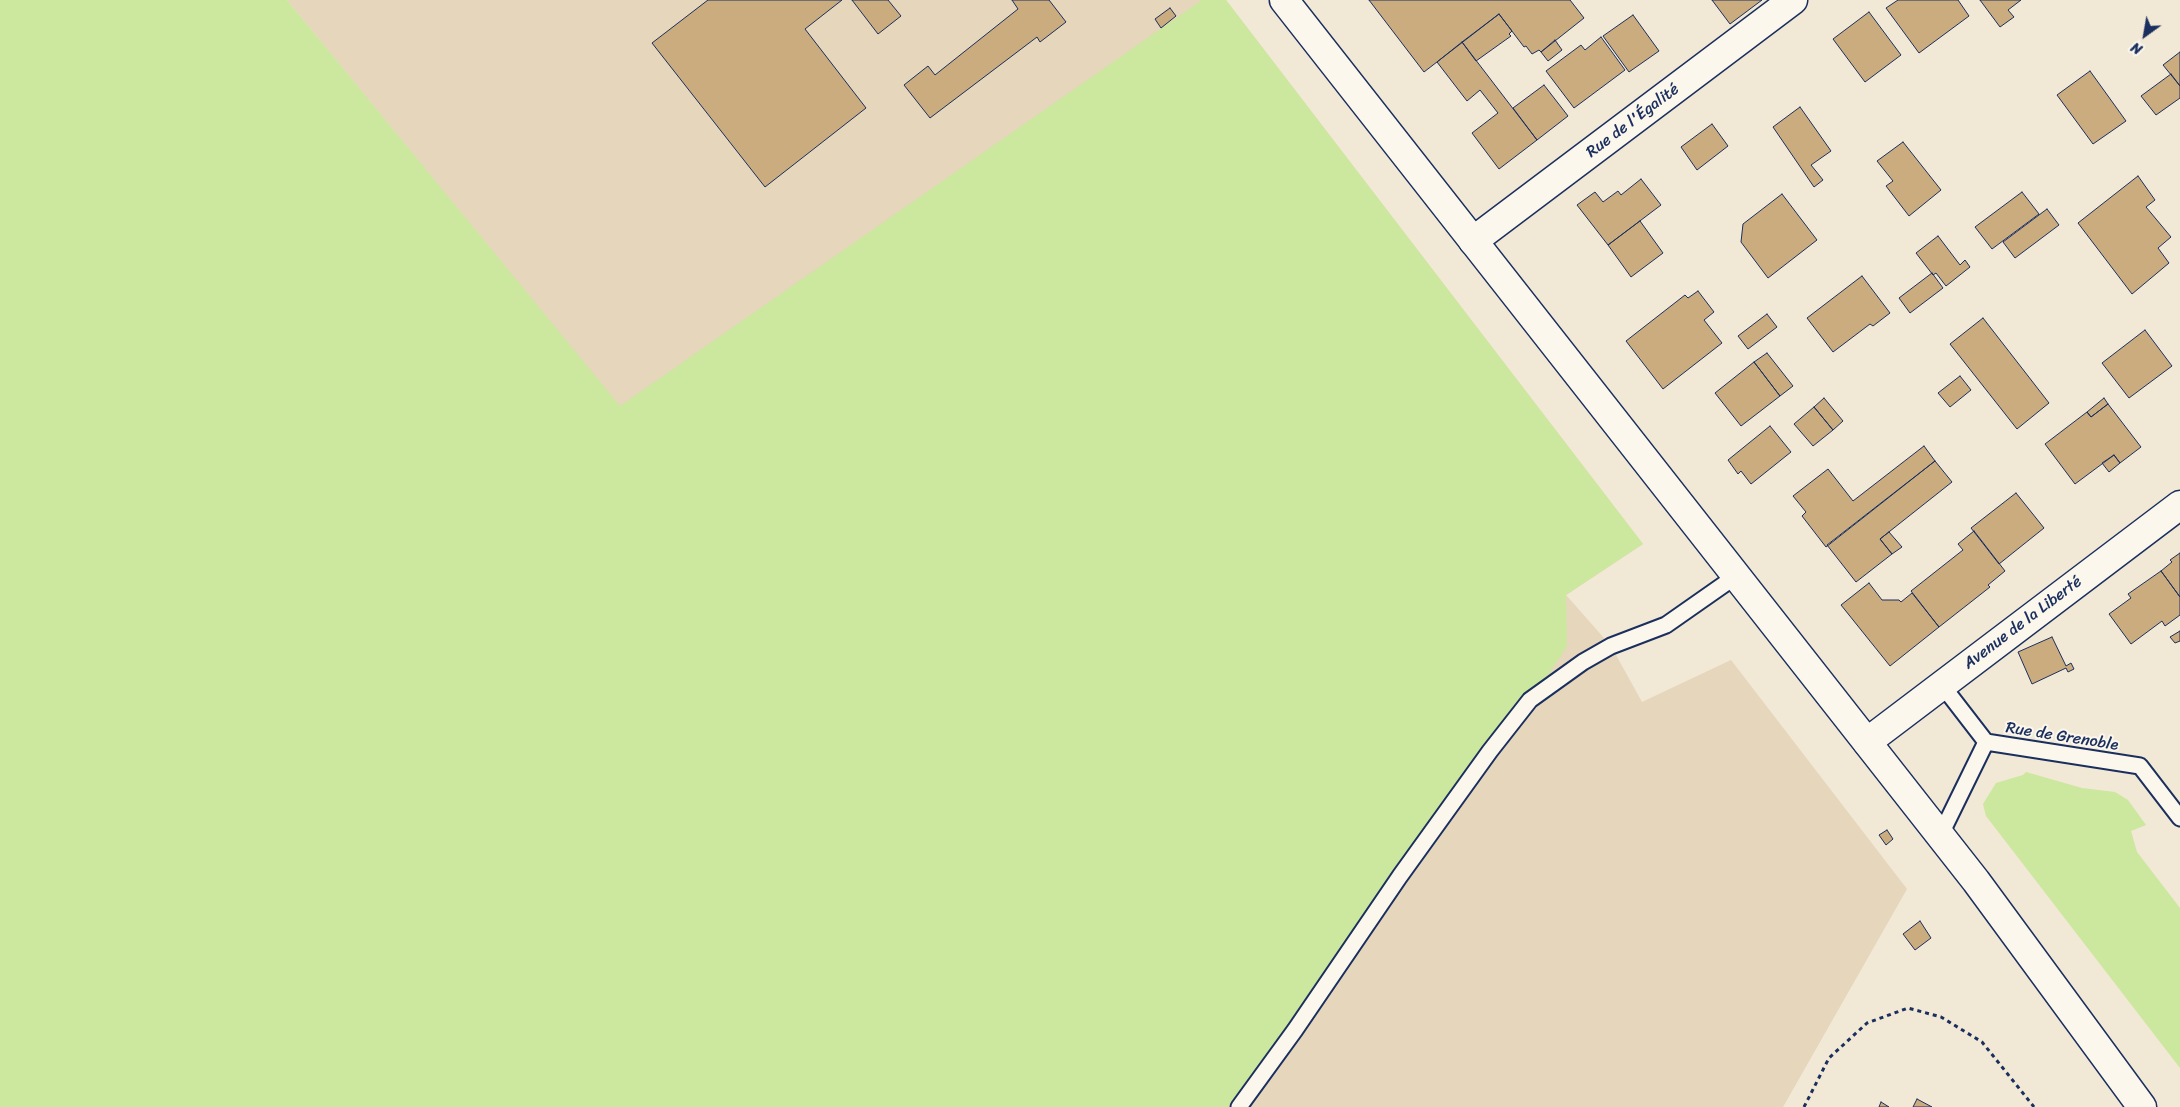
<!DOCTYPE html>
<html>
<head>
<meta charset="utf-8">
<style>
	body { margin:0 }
	#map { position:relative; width:2180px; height:1107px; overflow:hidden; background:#f1e8d6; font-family:Sriracha,sans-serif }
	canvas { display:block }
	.north { position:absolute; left:2120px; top:10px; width:50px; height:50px; -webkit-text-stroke:4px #fbf7ec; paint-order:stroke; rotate:212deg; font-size:14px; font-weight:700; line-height:20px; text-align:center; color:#1b2f5e }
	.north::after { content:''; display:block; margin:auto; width:18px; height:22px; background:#1b2f5e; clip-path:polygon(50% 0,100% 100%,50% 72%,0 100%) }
</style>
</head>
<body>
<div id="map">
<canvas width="2180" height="1107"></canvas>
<div class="north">N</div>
</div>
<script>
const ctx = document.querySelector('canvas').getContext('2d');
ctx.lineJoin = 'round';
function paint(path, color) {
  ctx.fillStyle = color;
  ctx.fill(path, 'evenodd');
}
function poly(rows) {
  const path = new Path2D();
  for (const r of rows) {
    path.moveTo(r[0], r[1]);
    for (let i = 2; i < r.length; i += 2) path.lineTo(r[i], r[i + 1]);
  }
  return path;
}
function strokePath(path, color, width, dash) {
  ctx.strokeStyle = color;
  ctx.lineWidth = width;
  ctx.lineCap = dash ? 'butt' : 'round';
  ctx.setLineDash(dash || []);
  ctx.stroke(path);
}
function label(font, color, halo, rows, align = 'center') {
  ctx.font = font + ' Sriracha,sans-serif';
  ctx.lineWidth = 4;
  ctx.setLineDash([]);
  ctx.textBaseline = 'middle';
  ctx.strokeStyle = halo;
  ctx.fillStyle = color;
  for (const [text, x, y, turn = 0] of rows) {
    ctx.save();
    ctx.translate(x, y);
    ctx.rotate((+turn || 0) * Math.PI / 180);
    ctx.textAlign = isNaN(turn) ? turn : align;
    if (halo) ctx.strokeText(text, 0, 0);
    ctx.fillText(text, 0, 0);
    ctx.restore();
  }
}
const built = poly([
	[287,0,1226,0,1643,544,1566,595,1611,646,1642,702,1731,660,1907,889,1783,1107,0,1107,619,406]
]);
const green = poly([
	[0,0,287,0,620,406,1202,0,1226,0,1643,544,1566,595,1567,646,1489,766,1228,1107,0,1107],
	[2026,772,2082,788,2115,792,2128,800,2146,825,2131,831,2137,852,2180,908,2180,1068,1986,816,1983,804,1996,783,2023,775]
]);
const building = poly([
	[708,0,842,0,805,29,866,108,765,187,652,43,708,0],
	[852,0,888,0,901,16,878,34,852,0],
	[1012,0,1049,0,1066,22,1040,42,1037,37,930,118,904,85,928,66,935,75,1018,9,1012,0],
	[1369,0,1570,0,1584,18,1541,52,1539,50,1532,54,1526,46,1524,47,1499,14,1424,72,1369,0],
	[1712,0,1762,0,1730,24,1712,0],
	[1898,0,1958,0,1969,16,1919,53,1886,8,1898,0],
	[1980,0,2021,0,2008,10,2014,17,2000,27,1980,0],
	[1170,8,1176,16,1161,28,1155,19,1170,8],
	[1869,12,1901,55,1865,82,1833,39,1869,12],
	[1499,14,1512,31,1509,34,1511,36,1476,61,1462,42,1499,14],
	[1633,15,1659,51,1629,72,1603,36,1633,15],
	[1601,37,1625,70,1574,108,1546,71,1581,45,1585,50,1601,37],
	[1555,40,1562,50,1548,61,1541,52,1555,40],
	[1462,42,1537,140,1499,169,1472,133,1498,113,1480,90,1467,101,1437,62,1462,42],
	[2180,52,2180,86,2163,65,2180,52],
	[2090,71,2126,121,2093,144,2057,95,2090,71],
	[2171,74,2180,86,2180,98,2156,115,2141,96,2171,74],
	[1544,85,1568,116,1537,140,1513,108,1544,85],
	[1800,107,1831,151,1811,165,1823,180,1814,187,1773,127,1800,107],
	[1712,124,1728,146,1697,170,1681,147,1712,124],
	[1903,142,1941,190,1909,216,1886,186,1893,181,1877,161,1903,142],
	[2138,176,2155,200,2146,207,2171,237,2158,248,2169,263,2132,294,2078,223,2138,176],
	[1641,179,1661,205,1608,245,1577,205,1595,192,1603,202,1618,191,1621,195,1641,179],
	[2022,192,2039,214,1992,249,1975,227,2022,192],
	[1782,194,1817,240,1768,278,1741,242,1743,224,1782,194],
	[2047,209,2059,225,2015,258,2003,242,2047,209],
	[1640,221,1663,253,1631,277,1608,245,1640,221],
	[1938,236,1960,265,1965,260,1970,267,1946,286,1936,273,1933,275,1916,253,1938,236],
	[1932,273,1943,288,1910,313,1899,298,1932,273],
	[1862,276,1890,313,1873,326,1870,324,1833,352,1807,318,1862,276],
	[1698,291,1714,312,1704,320,1722,343,1663,389,1626,341,1685,295,1688,298,1698,291],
	[1767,314,1777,327,1748,349,1738,336,1767,314],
	[1983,318,2049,403,2017,429,1950,344,1983,318],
	[2145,330,2172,366,2129,398,2102,363,2145,330],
	[1767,353,1793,386,1780,396,1754,362,1767,353],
	[1754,362,1780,396,1741,426,1715,393,1754,362],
	[1960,376,1971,390,1950,407,1938,393,1960,376],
	[1824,398,1843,421,1833,430,1814,407,1824,398],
	[2104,398,2108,404,2091,417,2087,412,2104,398],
	[2108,404,2141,447,2120,463,2114,455,2075,484,2045,444,2087,412,2091,417,2108,404],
	[1814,407,1833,430,1813,446,1794,424,1814,407],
	[1770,426,1791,452,1751,484,1741,471,1738,474,1728,460,1770,426],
	[1924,446,1935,461,1826,547,1802,516,1806,512,1793,496,1828,469,1853,501,1924,446],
	[2114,455,2120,463,2109,472,2102,463,2114,455],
	[1935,461,1952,482,1880,539,1892,554,1856,582,1827,545,1935,461],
	[2016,493,2044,528,1999,564,1971,528,2016,493],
	[1974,531,2005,571,1988,585,1990,587,1939,627,1911,591,1963,550,1958,544,1974,531],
	[1889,532,1902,547,1892,554,1880,539,1889,532],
	[2180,553,2180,597,2161,571,2172,562,2170,560,2180,553],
	[2161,571,2180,597,2180,615,2165,626,2162,621,2131,644,2109,614,2131,598,2128,594,2161,571],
	[1869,583,1882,600,1899,600,1901,602,1912,593,1939,627,1890,666,1841,605,1869,583],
	[2180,631,2180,641,2175,643,2170,637,2180,631],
	[2052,637,2066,666,2071,663,2074,669,2068,672,2066,668,2032,684,2018,652,2052,637],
	[1887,830,1893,839,1886,845,1879,835,1887,830],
	[1920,921,1931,938,1915,950,1903,934,1920,921],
	[1917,1099,1932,1107,1913,1107,1917,1099],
	[1881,1102,1889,1107,1879,1107,1881,1102]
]);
const path = poly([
	[1804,1107,1829,1058,1867,1023,1908,1008,1941,1017,1982,1042,2034,1107]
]);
const service = poly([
	[1942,685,1986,742,2140,766,2180,818],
	[1940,836,1986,742],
	[1239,1107,1295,1030,1400,876,1490,751,1530,700,1583,662,1611,646,1666,625,1736,576]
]);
const minor = poly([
	[1473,241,1793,0],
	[1867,742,2180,505]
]);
const secondary = poly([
	[1284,0,1976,881,2142,1107]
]);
const streetNames = [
	["Rue de l'Égalité",1633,121,-37],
	["Avenue de la Liberté",2023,623,-37],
	["Rue de Grenoble",2062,737,9]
];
paint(built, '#e5d6bc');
paint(green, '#cce79e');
paint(building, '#caac7f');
strokePath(building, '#1b2f5e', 1);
strokePath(service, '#1b2f5e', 19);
strokePath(minor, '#1b2f5e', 31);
strokePath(secondary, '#1b2f5e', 31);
strokePath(path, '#1b2f5e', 3, [4, 4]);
strokePath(service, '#fbf7ec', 15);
strokePath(minor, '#fbf7ec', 28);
strokePath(secondary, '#fbf7ec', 28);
label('16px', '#1b2f5e', '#fbf7ec', streetNames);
</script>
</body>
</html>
